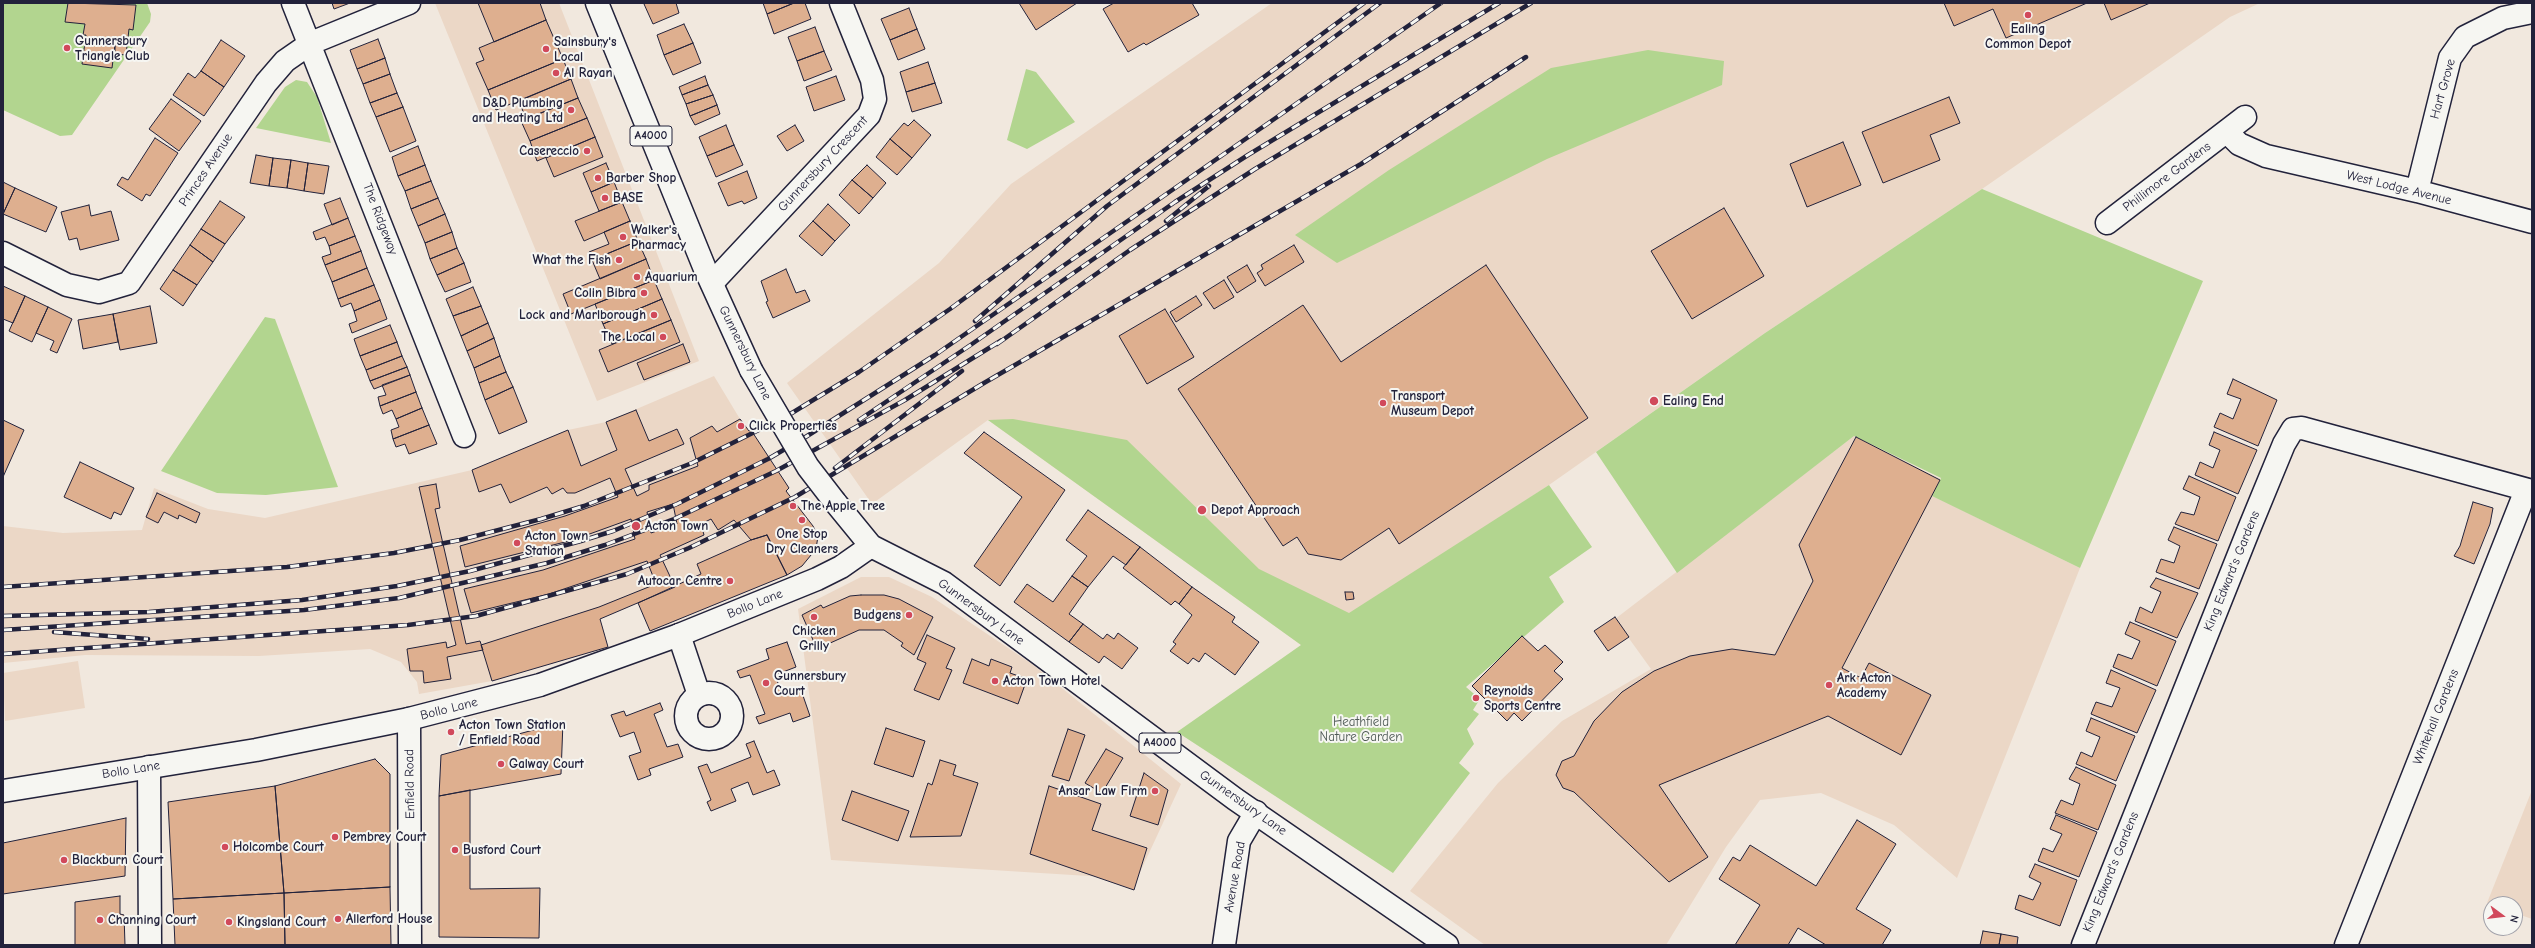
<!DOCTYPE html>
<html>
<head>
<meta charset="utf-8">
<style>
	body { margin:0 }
	#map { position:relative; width:2535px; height:948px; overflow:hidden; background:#f1e8de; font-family:"Comic Neue",sans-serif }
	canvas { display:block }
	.frame { position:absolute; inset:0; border:4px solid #22223b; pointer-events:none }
	.north { position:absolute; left:2483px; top:896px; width:40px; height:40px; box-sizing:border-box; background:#f6f6f2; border:1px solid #a1a1a9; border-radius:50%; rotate:105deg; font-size:11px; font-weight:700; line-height:16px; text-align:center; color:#22223b }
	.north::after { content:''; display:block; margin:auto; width:14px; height:18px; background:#d1495b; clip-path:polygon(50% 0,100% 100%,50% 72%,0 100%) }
</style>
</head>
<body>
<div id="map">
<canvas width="2535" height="948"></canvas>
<div class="frame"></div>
<div class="north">N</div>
</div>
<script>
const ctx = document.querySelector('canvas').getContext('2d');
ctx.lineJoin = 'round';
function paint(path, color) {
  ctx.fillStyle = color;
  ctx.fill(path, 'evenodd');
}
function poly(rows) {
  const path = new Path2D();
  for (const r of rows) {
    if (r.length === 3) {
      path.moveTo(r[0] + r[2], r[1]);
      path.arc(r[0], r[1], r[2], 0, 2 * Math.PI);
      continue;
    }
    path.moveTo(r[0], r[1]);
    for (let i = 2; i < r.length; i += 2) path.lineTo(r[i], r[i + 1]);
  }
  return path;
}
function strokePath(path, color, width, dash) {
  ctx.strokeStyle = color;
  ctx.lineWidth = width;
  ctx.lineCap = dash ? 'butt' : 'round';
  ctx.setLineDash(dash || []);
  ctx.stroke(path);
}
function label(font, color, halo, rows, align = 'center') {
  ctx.font = font + ' "Comic Neue",sans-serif';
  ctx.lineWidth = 4;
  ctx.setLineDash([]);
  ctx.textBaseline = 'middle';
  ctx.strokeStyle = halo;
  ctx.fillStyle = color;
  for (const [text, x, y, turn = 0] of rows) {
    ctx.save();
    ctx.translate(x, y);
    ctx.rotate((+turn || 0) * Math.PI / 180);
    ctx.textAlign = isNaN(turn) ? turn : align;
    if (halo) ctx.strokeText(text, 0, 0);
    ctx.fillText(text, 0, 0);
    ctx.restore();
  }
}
const built = poly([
	[435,3,559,3,699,361,597,401],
	[1272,3,2260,3,2230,17,1982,189,1765,333,1549,485,1304,647,988,420,872,504,787,383,939,263,1011,184],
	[714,376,740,419,749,431,751,430,789,488,787,492,813,526,818,536,816,549,802,566,787,575,767,535,751,540,697,564,701,574,600,619,608,647,492,681,419,694,417,682,401,662,370,649,259,656,85,655,3,663,3,526,63,533,142,530,154,488,208,509,265,518,472,470,568,430,606,422],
	[1854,436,1941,479,1933,496,2080,568,1957,878,1894,825,1821,793,1760,800,1726,847,1666,945,1485,945,1410,891,1498,783,1562,721,1651,669,1615,619],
	[861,577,889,577,932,597,1032,664,1181,784,1137,879,831,860,798,609],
	[78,661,85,708,5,721,3,673],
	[2532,790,2532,919,2515,913,2515,904,2487,903]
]);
const green = poly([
	[3,3,147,3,151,14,150,22,72,135,60,136,3,110],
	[1648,50,1724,61,1722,85,1547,159,1337,263,1295,235,1389,170,1551,68],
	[1026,69,1036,72,1075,122,1027,149,1007,140],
	[296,80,307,82,317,97,331,143,256,128,285,87],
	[1982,189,2203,281,2080,568,1932,496,1941,478,1854,436,1677,573,1596,452,1765,333],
	[265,317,275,319,338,487,266,495,217,493,161,471],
	[1013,419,1127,440,1259,569,1349,613,1549,485,1592,547,1549,577,1564,602,1466,687,1480,699,1473,710,1479,714,1467,729,1474,744,1459,763,1470,773,1393,873,1177,732,1301,645,988,420]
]);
const building = poly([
	[68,3,136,5,133,30,129,29,126,55,115,54,115,45,112,68,82,64,86,35,83,35,85,24,65,22,68,3],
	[332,3,350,3,334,9,332,3],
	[478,3,540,3,546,20,494,42,478,3],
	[647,3,676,3,679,13,653,24,644,4,647,3],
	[763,3,794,3,767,14,763,3],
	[794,3,805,3,811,19,774,34,767,14,794,3],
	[1019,3,1077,3,1036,30,1019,3],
	[1114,3,1192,3,1199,15,1146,45,1144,43,1128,52,1103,9,1114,3],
	[1944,3,2087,3,2006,38,1993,9,1954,26,1944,3],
	[2104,3,2150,3,2111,20,2104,3],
	[909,8,917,29,890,40,881,19,909,8],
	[546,20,563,59,488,90,476,63,484,60,479,48,546,20],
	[684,24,693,43,664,55,657,35,684,24],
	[815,27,824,51,797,61,788,37,815,27],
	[917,29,925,49,898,60,890,40,917,29],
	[378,39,385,58,357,69,350,50,378,39],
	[221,40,245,56,224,87,201,71,221,40],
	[693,43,701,63,673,75,664,55,693,43],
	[824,51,832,70,804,81,797,61,824,51],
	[385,58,390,74,363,84,357,69,385,58],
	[563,59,571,79,496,110,488,90,563,59],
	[928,62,935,83,906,92,900,72,928,62],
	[201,71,224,87,204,116,173,95,188,73,195,78,201,71],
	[390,74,397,93,370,103,363,84,390,74],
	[705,76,708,85,682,95,679,87,705,76],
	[836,76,845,100,814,111,806,87,836,76],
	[571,79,578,98,526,119,519,101,571,79],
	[935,83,942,103,912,112,906,92,935,83],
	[708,85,713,95,686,104,682,95,708,85],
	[397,93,403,107,376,117,370,103,397,93],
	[713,95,717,105,690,116,686,104,713,95],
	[1949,97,1960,123,1930,135,1940,160,1883,183,1862,132,1949,97],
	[578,98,587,118,530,141,521,121,578,98],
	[171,99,201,121,179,151,149,129,171,99],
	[717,105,720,114,695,125,690,116,717,105],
	[403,107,416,141,390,152,376,117,403,107],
	[587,118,595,137,537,161,530,141,587,118],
	[914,120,931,135,912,158,890,139,904,123,908,126,914,120],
	[726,125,734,145,707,156,699,137,726,125],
	[795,125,804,141,787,151,777,136,795,125],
	[595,137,603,157,554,177,546,158,595,137],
	[155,138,178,153,150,196,146,194,142,201,117,185,122,177,128,180,155,138],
	[890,139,912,158,897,175,876,157,890,139],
	[1843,142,1861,185,1807,207,1790,164,1843,142],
	[734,145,743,165,716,177,707,156,734,145],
	[418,146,425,165,398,176,392,157,418,146],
	[256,155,273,158,269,186,250,183,256,155],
	[273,158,291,160,287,188,269,186,273,158],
	[291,160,308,163,304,191,287,188,291,160],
	[308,163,329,166,324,194,304,191,308,163],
	[606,163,614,182,591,192,583,173,606,163],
	[425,165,431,181,405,191,398,176,425,165],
	[867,165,886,183,873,198,852,180,867,165],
	[747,171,757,198,744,204,742,201,728,206,718,183,747,171],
	[852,180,873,198,859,214,839,195,852,180],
	[431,181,438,198,411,209,405,191,431,181],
	[3,182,15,188,3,214,3,182],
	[614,182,622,202,599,211,591,192,614,182],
	[15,188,57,207,46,232,3,214,15,188],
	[340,198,348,218,332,225,324,204,340,198],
	[438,198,445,214,418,226,411,209,438,198],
	[220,201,245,217,225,244,201,229,220,201],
	[622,202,630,221,584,241,575,221,622,202],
	[828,204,850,225,835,241,813,221,828,204],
	[89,205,91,216,111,211,119,240,80,250,77,238,69,240,61,212,89,205],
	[1724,208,1764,276,1692,319,1651,251,1724,208],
	[445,214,452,232,425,243,418,226,445,214],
	[348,218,355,236,329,246,325,237,316,240,313,232,348,218],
	[630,221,638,241,592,260,589,252,609,244,604,232,630,221],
	[813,221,835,241,822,256,799,236,813,221],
	[201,229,225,244,213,262,190,245,201,229],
	[452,232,457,248,430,259,425,243,452,232],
	[355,236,361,251,325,265,322,257,331,254,329,246,355,236],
	[638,241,646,259,600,279,592,260,638,241],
	[190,245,213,262,197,285,173,270,190,245],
	[1294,245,1304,262,1265,286,1257,273,1263,269,1261,265,1294,245],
	[457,248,464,263,437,275,430,259,457,248],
	[361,251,367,268,332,282,325,265,361,251],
	[646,259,654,280,571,314,563,294,646,259],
	[464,263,471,282,445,292,437,275,464,263],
	[1247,265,1256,281,1237,293,1227,277,1247,265],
	[1486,265,1588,418,1399,544,1389,528,1341,560,1308,554,1297,537,1283,546,1178,389,1303,305,1341,362,1486,265],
	[367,268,374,285,338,299,332,282,367,268],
	[786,269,796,293,805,290,810,301,773,318,766,302,768,301,761,281,786,269],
	[173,270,197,285,183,306,160,289,173,270],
	[654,280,662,299,603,324,595,304,654,280],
	[1224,280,1234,297,1214,309,1203,293,1224,280],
	[374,285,380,300,354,311,351,303,341,307,338,299,374,285],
	[3,286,25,296,13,323,3,319,3,286],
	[473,287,481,306,453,316,446,299,473,287],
	[25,296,48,307,32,342,9,331,25,296],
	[1196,296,1202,305,1176,322,1170,312,1196,296],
	[662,299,671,320,612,344,603,324,662,299],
	[380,300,387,319,352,333,349,324,357,321,354,311,380,300],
	[150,306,157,343,120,350,113,314,150,306],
	[481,306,488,323,461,336,453,316,481,306],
	[48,307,72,319,57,353,50,350,54,341,36,333,48,307],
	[1165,309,1194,357,1147,384,1119,336,1165,309],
	[113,314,118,342,83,349,78,320,113,314],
	[671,320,680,342,608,372,599,350,671,320],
	[488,323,494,338,467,351,461,336,488,323],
	[390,325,397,342,360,356,354,339,390,325],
	[494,338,500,356,474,368,467,351,494,338],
	[397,342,402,356,366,370,360,356,397,342],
	[683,344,690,362,644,380,637,363,683,344],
	[402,356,407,367,370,381,366,370,402,356],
	[500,356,506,372,479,383,474,368,500,356],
	[407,367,410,375,374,389,370,381,407,367],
	[506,372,513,387,485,400,479,383,506,372],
	[410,375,416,392,380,406,378,397,386,395,382,385,410,375],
	[2233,379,2277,400,2258,446,2214,427,2220,413,2233,419,2241,399,2227,394,2233,379],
	[513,387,527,422,499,434,485,400,513,387],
	[416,392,422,408,396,419,392,410,383,414,380,406,416,392],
	[422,408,429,425,393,439,391,430,399,427,396,419,422,408],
	[636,410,649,441,677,429,684,444,625,469,637,496,649,490,649,485,698,466,690,438,712,426,717,432,740,419,749,431,751,430,789,488,786,491,813,526,818,536,816,549,802,566,787,575,767,535,751,540,734,520,718,530,711,519,701,524,704,535,660,555,675,587,600,619,608,647,492,681,481,645,599,607,656,584,647,561,549,594,471,613,464,589,543,570,635,539,631,519,573,540,465,567,460,546,565,516,618,497,610,478,575,493,567,493,563,488,552,494,547,487,510,503,501,484,479,492,472,470,568,430,581,466,617,450,606,422,636,410],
	[673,504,677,524,651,533,647,512,673,504],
	[3,420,24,430,3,477,3,420],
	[429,425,437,444,409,454,405,444,396,447,393,439,429,425],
	[984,432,1065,490,1000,586,974,566,1022,497,964,453,984,432],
	[2214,432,2257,450,2238,494,2195,475,2200,462,2213,468,2220,450,2209,445,2214,432],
	[1856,437,1940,480,1842,668,1861,678,1869,663,1931,695,1901,755,1828,716,1659,785,1708,857,1669,882,1574,792,1563,788,1556,775,1562,761,1574,756,1594,721,1622,692,1654,671,1690,656,1732,649,1775,655,1813,581,1799,545,1856,437],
	[80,462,134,488,121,515,114,512,111,519,64,497,80,462],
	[2189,476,2236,497,2218,541,2175,524,2181,512,2194,515,2200,497,2183,489,2189,476],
	[436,484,440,508,435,509,466,644,480,641,483,650,447,657,451,679,424,683,423,671,410,671,407,649,446,642,447,648,456,645,419,487,436,484],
	[157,493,200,513,196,523,179,515,178,519,164,512,158,523,146,517,157,493],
	[2473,502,2493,508,2490,524,2474,564,2454,556,2460,546,2473,502],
	[1088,510,1140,547,1126,565,1113,556,1088,587,1072,576,1087,556,1066,540,1088,510],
	[2174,527,2217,544,2199,589,2156,572,2161,559,2174,563,2180,546,2168,540,2174,527],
	[767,535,787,575,650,631,638,603,701,574,697,564,751,540,767,535],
	[1140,547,1192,587,1179,604,1175,601,1171,605,1123,568,1140,547],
	[1072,576,1088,587,1069,614,1083,624,1069,642,1014,602,1027,584,1053,602,1072,576],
	[2156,578,2198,593,2177,638,2135,621,2140,607,2152,613,2161,592,2150,587,2156,578],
	[1192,587,1235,617,1232,622,1259,642,1235,675,1205,653,1199,662,1193,658,1188,664,1170,651,1176,644,1173,642,1192,615,1179,604,1192,587],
	[1345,592,1353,592,1354,599,1346,600,1345,592],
	[861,595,884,595,899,599,933,617,914,655,901,646,903,643,884,630,859,630,817,649,802,615,821,605,823,608,850,596,861,595],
	[1615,617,1629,637,1608,651,1594,631,1615,617],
	[2130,622,2176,641,2157,686,2113,667,2118,654,2132,659,2140,641,2125,634,2130,622],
	[1083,624,1103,639,1107,634,1114,639,1118,633,1138,648,1122,669,1104,656,1099,663,1069,642,1083,624],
	[927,635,955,648,946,668,952,670,939,700,914,690,926,663,917,659,927,635],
	[1522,636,1538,651,1545,645,1563,662,1554,671,1563,679,1522,721,1514,713,1507,721,1472,686,1522,636],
	[787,642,796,667,775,675,782,694,800,687,810,716,793,722,790,713,759,724,756,717,765,714,750,675,740,678,737,671,769,659,766,649,787,642],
	[972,659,989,666,991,659,1012,667,1010,673,1027,679,1018,704,963,683,972,659],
	[2111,670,2156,690,2137,733,2091,714,2096,702,2112,707,2120,688,2106,683,2111,670],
	[660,703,663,710,654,714,667,747,678,744,683,757,649,769,651,775,638,780,629,756,641,752,634,732,620,737,611,715,624,711,626,716,660,703],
	[2091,718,2135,736,2116,781,2076,764,2081,752,2092,757,2100,737,2086,731,2091,718],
	[563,722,561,774,439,796,441,755,563,722],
	[886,728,925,741,913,777,874,764,886,728],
	[1068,729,1085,735,1069,781,1052,776,1068,729],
	[754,741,767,773,774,770,780,785,753,795,748,782,731,789,736,801,711,811,707,802,711,800,698,767,707,764,711,773,751,757,746,744,754,741],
	[1106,749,1123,758,1102,793,1085,783,1106,749],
	[375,759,390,774,390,887,284,893,275,786,375,759],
	[940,760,956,765,953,775,978,783,961,836,910,837,928,783,932,785,940,760],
	[2076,767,2116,785,2098,830,2055,813,2061,800,2073,805,2080,784,2069,779,2076,767],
	[1144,773,1168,790,1158,825,1130,816,1144,773],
	[275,786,284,893,173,899,168,802,275,786],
	[1049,786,1101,804,1092,830,1147,848,1134,890,1030,854,1049,786],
	[470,790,470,889,540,888,539,938,439,937,439,796,470,790],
	[852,791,909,811,898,841,842,820,852,791],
	[2056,815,2097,832,2079,877,2038,861,2043,848,2053,852,2062,834,2050,829,2056,815],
	[126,818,125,876,3,894,3,843,126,818],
	[1857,820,1896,844,1856,909,1891,930,1882,945,1826,945,1798,928,1788,945,1735,945,1760,905,1719,879,1733,857,1740,861,1750,845,1816,886,1857,820],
	[2035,864,2077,880,2060,926,2015,909,2019,895,2033,900,2041,883,2029,877,2035,864],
	[390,887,391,945,285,945,284,893,390,887],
	[284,893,285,945,175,945,173,899,284,893],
	[120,896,120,914,124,915,125,945,75,945,75,902,120,896],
	[1983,931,2001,934,1999,945,1980,945,1983,931],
	[2001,934,2018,937,2017,945,1999,945,2001,934]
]);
const street = poly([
	[293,3,464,436],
	[2227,132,2239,144,2266,156,2417,191,2532,222],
	[2417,191,2450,58,2465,37,2503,18,2532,12],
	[2107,223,2245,117],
	[3,253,67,285,99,292,129,283,266,83,285,61,311,43,409,3],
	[712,283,869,115,875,99,872,80,841,3],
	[679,635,699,695],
	[709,716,23],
	[409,719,410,945],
	[149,767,150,945],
	[1224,945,1239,841,1256,812],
	[2083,945,2249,529,2284,444,2293,429,2302,428,2532,491],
	[2346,945,2526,490]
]);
const secondary = poly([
	[3,791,256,750,409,719,540,685,679,635,817,579,841,567,871,546]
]);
const primary = poly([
	[597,3,705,269,751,370],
	[835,502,871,546,944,583,1235,799,1447,945]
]);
const rail = poly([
	[1166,221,1209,186],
	[975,321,1107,206,1380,3],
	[997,344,1130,250,1255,169,1531,3],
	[859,420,972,344,1175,202,1248,155,1499,3],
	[835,468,962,371],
	[3,587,287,567,394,553,460,540,541,519,584,506,692,463,787,416,859,372,950,309,1364,3],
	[3,616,149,612,302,600,397,586,470,571,581,541,613,531,677,504,768,459,804,438,935,355,1441,3],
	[3,630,304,610,399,598,547,563,605,545,674,519,776,471,905,400,1002,340],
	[54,632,148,639],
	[3,654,408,625,476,616,627,574,689,548,795,497,984,383,1361,164,1526,57]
]);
const primaryBridge = poly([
	[751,370,808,467,835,502]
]);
const markers = [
	[2028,15,4,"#d1495b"],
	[67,48,4,"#d1495b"],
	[546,49,4,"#d1495b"],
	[556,73,4,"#d1495b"],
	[571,110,4,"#d1495b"],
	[587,151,4,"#d1495b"],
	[598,178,4,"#d1495b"],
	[605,198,4,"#d1495b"],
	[623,237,4,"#d1495b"],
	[619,260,4,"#d1495b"],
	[637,277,4,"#d1495b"],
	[644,293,4,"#d1495b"],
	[654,315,4,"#d1495b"],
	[663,337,4,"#d1495b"],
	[1654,401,5,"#d1495b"],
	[1383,403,4,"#d1495b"],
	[741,426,4,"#d1495b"],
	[793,506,4,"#d1495b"],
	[1202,510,5,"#d1495b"],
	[802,520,4,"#d1495b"],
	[636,526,5,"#d1495b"],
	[517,543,4,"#d1495b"],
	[730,581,4,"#d1495b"],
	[909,615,4,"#d1495b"],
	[814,617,4,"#d1495b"],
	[995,681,4,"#d1495b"],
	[766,683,4,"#d1495b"],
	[1829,685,4,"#d1495b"],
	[1476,698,4,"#d1495b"],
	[451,732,4,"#d1495b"],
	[501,764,4,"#d1495b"],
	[1155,791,4,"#d1495b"],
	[335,837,4,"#d1495b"],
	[225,847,4,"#d1495b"],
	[455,850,4,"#d1495b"],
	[64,860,4,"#d1495b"],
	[338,919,4,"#d1495b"],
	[100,920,4,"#d1495b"],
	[229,922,4,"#d1495b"]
];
const shields = [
	[651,136,42],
	[1160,743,42]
];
const shieldNames = [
	["A4000",651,136],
	["A4000",1160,743]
];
const poiNames = [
	["Ealing",2028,29,"center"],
	["Common Depot",2028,44,"center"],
	["Gunnersbury",75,41],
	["Triangle Club",75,56],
	["Sainsbury's",554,42],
	["Local",554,57],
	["Al Rayan",564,73],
	["D&D Plumbing",563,103,"right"],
	["and Heating Ltd",563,118,"right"],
	["Casereccio",579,151,"right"],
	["Barber Shop",606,178],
	["BASE",613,198],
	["Walker's",631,230],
	["Pharmacy",631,245],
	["What the Fish",611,260,"right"],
	["Aquarium",645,277],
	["Colin Bibra",636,293,"right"],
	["Lock and Marlborough",646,315,"right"],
	["The Local",655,337,"right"],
	["Transport",1391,396],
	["Museum Depot",1391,411],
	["Ealing End",1663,401],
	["Click Properties",749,426],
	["The Apple Tree",801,506],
	["Depot Approach",1211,510],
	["Acton Town",645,526],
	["One Stop",802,534,"center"],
	["Dry Cleaners",802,549,"center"],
	["Acton Town",525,536],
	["Station",525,551],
	["Autocar Centre",722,581,"right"],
	["Budgens",901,615,"right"],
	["Chicken",814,631,"center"],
	["Grilly",814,646,"center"],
	["Gunnersbury",774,676],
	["Court",774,691],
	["Ark Acton",1837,678],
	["Academy",1837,693],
	["Acton Town Hotel",1003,681],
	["Reynolds",1484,691],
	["Sports Centre",1484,706],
	["Acton Town Station",459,725],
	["/ Enfield Road",459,740],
	["Galway Court",509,764],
	["Ansar Law Firm",1147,791,"right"],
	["Pembrey Court",343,837],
	["Holcombe Court",233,847],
	["Busford Court",463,850],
	["Blackburn Court",72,860],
	["Allerford House",346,919],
	["Channing Court",108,920],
	["Kingsland Court",237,922]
];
const streetNames = [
	["Hart Grove",2443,89,-74],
	["Gunnersbury Crescent",823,164,-47],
	["Princes Avenue",206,170,-56],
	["Phillimore Gardens",2167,177,-37],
	["West Lodge Avenue",2399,188,14],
	["The Ridgeway",380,219,69],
	["Gunnersbury Lane",745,353,64],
	["King Edward's Gardens",2232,571,-68],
	["Bollo Lane",755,604,-22],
	["Gunnersbury Lane",981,612,36],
	["Bollo Lane",449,709,-14],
	["Whitehall Gardens",2436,717,-68],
	["Bollo Lane",131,770,-9],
	["Enfield Road",410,784,-91],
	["Gunnersbury Lane",1243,803,35],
	["King Edward's Gardens",2111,872,-68],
	["Avenue Road",1235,877,-80]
];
const parkNames = [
	["Heathfield",1361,722],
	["Nature Garden",1361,737]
];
paint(built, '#ebd7c6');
paint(green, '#b2d58f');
paint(building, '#deaf8f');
strokePath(building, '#22223b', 1);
strokePath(street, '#22223b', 25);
strokePath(secondary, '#22223b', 25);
strokePath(primary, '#22223b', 25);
strokePath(street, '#f6f6f2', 22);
strokePath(secondary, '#f6f6f2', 22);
strokePath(primary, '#f6f6f2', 22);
strokePath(rail, '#22223b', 4.5);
strokePath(rail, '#f6f6f2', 3, [9]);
strokePath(primaryBridge, '#22223b', 25, []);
strokePath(primaryBridge, '#f6f6f2', 22);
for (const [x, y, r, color] of markers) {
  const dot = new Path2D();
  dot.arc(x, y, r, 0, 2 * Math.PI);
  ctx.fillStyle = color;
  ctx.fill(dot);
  strokePath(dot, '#f6f6f2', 1.5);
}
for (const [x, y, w] of shields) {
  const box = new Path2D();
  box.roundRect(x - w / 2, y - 10, w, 20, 3);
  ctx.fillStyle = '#f6f6f2';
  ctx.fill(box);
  strokePath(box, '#22223b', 1);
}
label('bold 12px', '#22223b', null, shieldNames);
label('bold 13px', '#22223b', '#f6f6f2', poiNames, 'left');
label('13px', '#22223b', '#f6f6f2', streetNames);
label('13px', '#4d5854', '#f6f6f2', parkNames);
</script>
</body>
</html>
